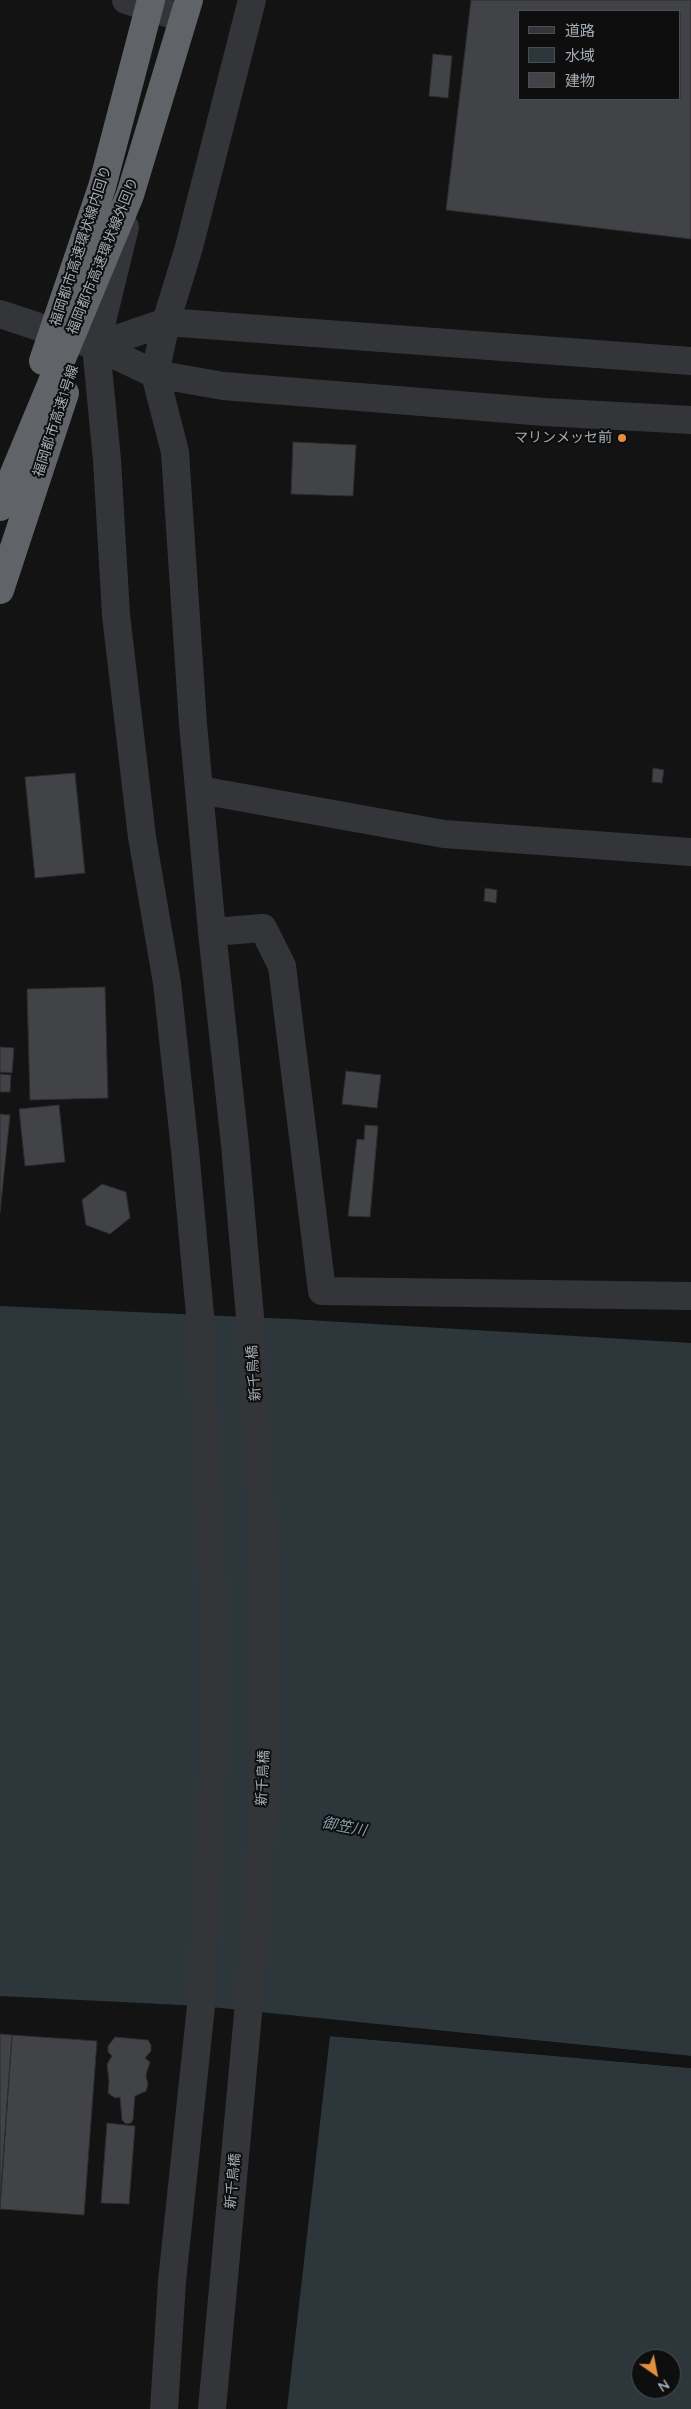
<!DOCTYPE html>
<html>
<head>
<meta charset="utf-8">
<style>
	body { margin:0 }
	#map { position:relative; width:691px; height:2409px; overflow:hidden; background:#131314; font-family:Quicksand,"Noto Sans JP",sans-serif }
	canvas { display:block }
	.legend { position:absolute; left:518px; top:10px; width:162px; height:90px; box-sizing:border-box; background:#0e0e0f; border:1px solid #4a4d51; margin:0; padding:6px 9px; list-style:none; font-size:15px; color:#a5acb3 }
	.legend li { display:flex; align-items:center; gap:10px; height:25px }
	.legend b { width:25px; border:1px solid #4a4d51 }
	.north { position:absolute; left:631px; top:2349px; width:50px; height:50px; box-sizing:border-box; background:#0e0e0f; border:1px solid #4a4d51; border-radius:50%; rotate:147deg; font-size:14px; font-weight:700; line-height:20px; text-align:center; color:#a5acb3 }
	.north::after { content:''; display:block; margin:auto; width:18px; height:22px; background:#e0903e; clip-path:polygon(50% 0,100% 100%,50% 72%,0 100%) }
</style>
</head>
<body>
<div id="map">
<canvas width="691" height="2409"></canvas>
<ul class="legend">
<li><b style="height:6px;background:#343539"></b>道路</li>
<li><b style="height:14px;background:#2d373b"></b>水域</li>
<li><b style="height:14px;background:#424347"></b>建物</li>
</ul>
<div class="north">N</div>
</div>
<script>
const ctx = document.querySelector('canvas').getContext('2d');
ctx.lineJoin = 'round';
function paint(path, color) {
  ctx.fillStyle = color;
  ctx.fill(path, 'evenodd');
}
function poly(rows) {
  const path = new Path2D();
  for (const r of rows) {
    path.moveTo(r[0], r[1]);
    for (let i = 2; i < r.length; i += 2) path.lineTo(r[i], r[i + 1]);
  }
  return path;
}
function strokePath(path, color, width, dash) {
  ctx.strokeStyle = color;
  ctx.lineWidth = width;
  ctx.lineCap = dash ? 'butt' : 'round';
  ctx.setLineDash(dash || []);
  ctx.stroke(path);
}
function label(font, color, halo, rows, align = 'center') {
  ctx.font = font + ' Quicksand,"Noto Sans JP",sans-serif';
  ctx.lineWidth = 4;
  ctx.setLineDash([]);
  ctx.textBaseline = 'middle';
  ctx.strokeStyle = halo;
  ctx.fillStyle = color;
  for (const [text, x, y, turn = 0] of rows) {
    ctx.save();
    ctx.translate(x, y);
    ctx.rotate((+turn || 0) * Math.PI / 180);
    ctx.textAlign = isNaN(turn) ? turn : align;
    if (halo) ctx.strokeText(text, 0, 0);
    ctx.fillText(text, 0, 0);
    ctx.restore();
  }
}
const water = poly([
	[0,1306,291,1319,691,1343,691,2056,201,2006,0,1996],
	[330,2036,691,2068,691,2409,287,2409],
	[641,2359,671,2359,671,2389,641,2389]
]);
const pier = poly([
	[329,2020,691,2056,691,2059,371,2027,329,2022],
	[330,2034,691,2065,691,2068,330,2036]
]);
const building = poly([
	[471,0,691,0,691,239,446,210,471,0],
	[520,11,680,11,680,99,520,99,520,11],
	[433,54,452,56,448,98,429,96,433,54],
	[293,442,356,445,353,496,291,494,293,442],
	[653,768,664,770,662,783,652,782,653,768],
	[75,773,85,873,35,878,25,777,75,773],
	[485,888,497,890,496,903,484,901,485,888],
	[105,987,108,1098,30,1100,27,989,105,987],
	[0,1047,14,1048,12,1073,0,1072,0,1047],
	[346,1071,381,1075,377,1108,342,1104,346,1071],
	[0,1074,11,1075,10,1092,0,1092,0,1074],
	[59,1105,65,1162,25,1166,19,1109,59,1105],
	[0,1114,10,1115,0,1213,0,1114],
	[365,1125,378,1126,370,1217,348,1216,357,1139,364,1140,365,1125],
	[102,1184,126,1192,130,1218,110,1234,86,1225,82,1200,102,1184],
	[0,2034,12,2035,0,2203,0,2034],
	[12,2035,97,2041,84,2215,0,2209,12,2035],
	[115,2037,148,2040,151,2045,151,2051,145,2058,150,2062,146,2075,148,2085,146,2091,135,2096,133,2120,131,2123,126,2124,122,2120,120,2097,115,2098,108,2093,109,2082,107,2064,112,2056,108,2052,108,2046,115,2037],
	[107,2123,135,2126,129,2204,101,2203,107,2123]
]);
const minor = poly([
	[126,0,176,16],
	[125,227,96,346,107,460,116,615,142,837,167,983,185,1150,200,1315,213,1602,213,1756,201,2006,172,2281,164,2409],
	[0,314,96,346,155,374,223,386,545,412,691,420],
	[96,346,166,322,691,361],
	[200,790,444,834,691,852],
	[212,932,263,928,282,966,322,1291,691,1296],
	[212,2409,256,1926,265,1757,266,1598,250,1317,235,1145,212,932,193,724,175,452,155,374,166,322,189,247,252,0]
]);
const highwayBridge = poly([
	[43,361,102,187,151,0],
	[0,507,130,195,189,0],
	[0,590,65,393]
]);
const markers = [
	[622,438,5,"#e0903e"]
];
const streetNames = [
	["福岡都市高速環状線内回り",81,246,-72],
	["福岡都市高速環状線外回り",103,256,-68],
	["福岡都市高速1号線",56,421,-72],
	["新千鳥橋",254,1373,-94],
	["新千鳥橋",263,1778,-87],
	["新千鳥橋",233,2181,-85]
];
const poiNames = [
	["マリンメッセ前",612,438]
];
const waterNames = [
	["御笠川",344,1827,11]
];
paint(water, '#2d373b');
paint(pier, '#131314');
paint(building, '#424347');
strokePath(building, '#2d2d30', 1);
strokePath(minor, '#343539', 28);
strokePath(highwayBridge, '#606469', 28);
for (const [x, y, r, color] of markers) {
  const dot = new Path2D();
  dot.arc(x, y, r, 0, 2 * Math.PI);
  ctx.fillStyle = color;
  ctx.fill(dot);
  strokePath(dot, '#0e0e0f', 2);
}
label('14px', '#a5acb3', '#0e0e0f', streetNames);
label('14px', '#a5acb3', '#0e0e0f', poiNames, 'right');
label('italic 15px', '#7f9eab', '#0e0e0f', waterNames);
</script>
</body>
</html>
